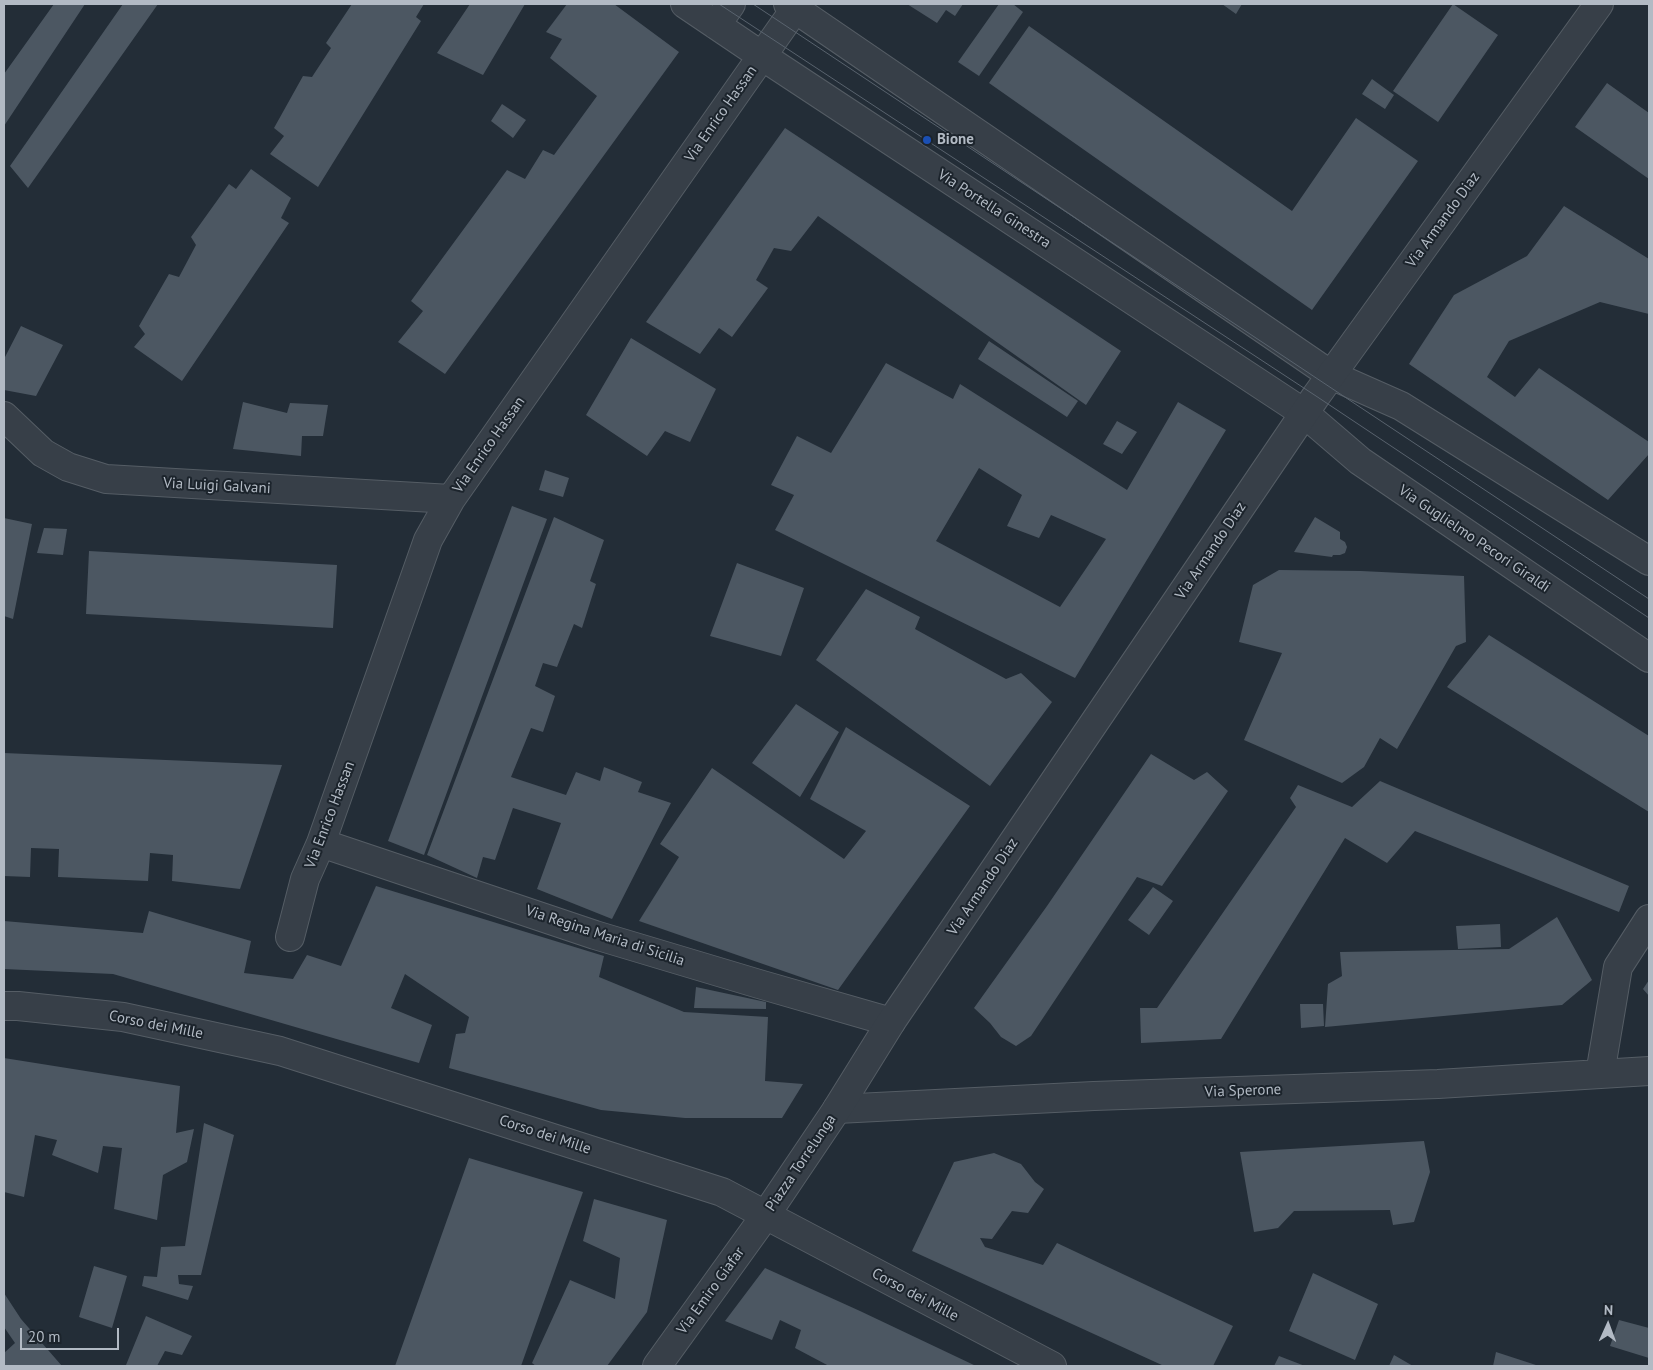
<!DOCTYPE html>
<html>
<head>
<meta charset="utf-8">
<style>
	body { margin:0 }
	#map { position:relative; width:1653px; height:1370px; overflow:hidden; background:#232d37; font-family:"PT Sans",sans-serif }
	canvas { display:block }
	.frame { position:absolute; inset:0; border:5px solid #b2bac4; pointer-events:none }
	.north { position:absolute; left:1583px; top:1300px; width:50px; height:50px; -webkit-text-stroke:4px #1c242c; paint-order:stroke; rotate:2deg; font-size:14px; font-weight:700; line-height:20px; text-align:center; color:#b2bac4 }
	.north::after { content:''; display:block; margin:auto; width:18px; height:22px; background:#b2bac4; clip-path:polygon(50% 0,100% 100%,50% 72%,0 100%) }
	.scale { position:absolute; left:20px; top:1328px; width:99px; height:22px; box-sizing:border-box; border:2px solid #b2bac4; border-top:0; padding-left:6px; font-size:15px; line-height:18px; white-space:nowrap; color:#b2bac4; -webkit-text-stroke:4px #1c242c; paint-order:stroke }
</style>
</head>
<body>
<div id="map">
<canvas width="1653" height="1370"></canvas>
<div class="frame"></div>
<div class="north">N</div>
<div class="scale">20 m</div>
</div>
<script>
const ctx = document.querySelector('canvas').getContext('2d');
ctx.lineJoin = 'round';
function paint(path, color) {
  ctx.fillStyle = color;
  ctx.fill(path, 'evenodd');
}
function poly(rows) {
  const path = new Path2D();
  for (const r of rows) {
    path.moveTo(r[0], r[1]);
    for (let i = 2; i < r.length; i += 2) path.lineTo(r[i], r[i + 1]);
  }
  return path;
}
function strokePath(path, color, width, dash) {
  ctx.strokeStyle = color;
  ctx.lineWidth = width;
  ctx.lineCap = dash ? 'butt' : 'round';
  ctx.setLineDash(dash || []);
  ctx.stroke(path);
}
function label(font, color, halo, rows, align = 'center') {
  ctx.font = font + ' "PT Sans",sans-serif';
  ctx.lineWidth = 4;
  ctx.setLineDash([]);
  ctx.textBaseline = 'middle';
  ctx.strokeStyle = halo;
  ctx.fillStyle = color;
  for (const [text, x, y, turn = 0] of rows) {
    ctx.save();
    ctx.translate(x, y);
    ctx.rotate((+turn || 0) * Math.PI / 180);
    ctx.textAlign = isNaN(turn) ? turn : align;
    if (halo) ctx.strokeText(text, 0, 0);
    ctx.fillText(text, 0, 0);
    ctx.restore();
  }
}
const building = poly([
	[54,4,85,4,4,126,4,74],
	[123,4,158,4,28,188,10,166],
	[352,4,424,4,416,17,421,21,318,187,270,154,284,136,274,128,303,76,312,77,331,48,326,43],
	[470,4,525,4,483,75,437,53],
	[567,4,614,4,679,52,445,374,398,342,423,311,411,301,507,170,525,179,543,150,554,155,597,96,550,58,562,39,546,32],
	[907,4,963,4,955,16,946,10,937,23],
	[999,4,1013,4,1023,12,979,76,958,62],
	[1222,4,1242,4,1236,14],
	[1453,4,1498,35,1438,122,1393,91],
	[1029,26,1292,211,1356,118,1418,161,1312,310,989,83],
	[1372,79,1394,95,1385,109,1362,94],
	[1607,83,1649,113,1649,179,1575,127],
	[502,104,526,120,513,138,491,121],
	[785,128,1121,351,1086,405,818,216,791,251,774,248,756,280,768,288,732,337,719,328,700,354,646,322],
	[251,169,291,198,281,218,289,223,182,381,134,347,145,334,139,326,169,274,179,277,196,245,191,237,229,184,236,189],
	[1564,206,1649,259,1649,314,1600,302,1509,341,1487,377,1515,397,1539,368,1649,442,1649,454,1608,500,1409,364,1454,295,1527,256],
	[21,326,63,345,36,396,4,390,4,359],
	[631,338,716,389,690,442,665,431,647,456,586,415],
	[989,341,1078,401,1067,417,978,359],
	[886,363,953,399,960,384,1127,490,1178,402,1226,430,1075,678,775,530,794,495,771,485,797,436,831,453],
	[979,468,1022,495,1007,526,1039,538,1051,515,1106,539,1060,607,936,541],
	[243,402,287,413,290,403,328,405,323,436,302,436,301,456,233,449],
	[1117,421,1137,432,1122,454,1103,444],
	[545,470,569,478,563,497,539,490],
	[512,506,547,519,424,855,388,841],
	[554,517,604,540,590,581,596,584,582,628,574,624,557,667,543,663,535,686,555,696,543,732,531,728,511,777,566,795,576,772,600,781,604,767,642,782,638,792,671,803,612,919,537,889,561,823,513,808,495,860,483,857,477,878,427,855],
	[1315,517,1340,532,1340,539,1345,542,1347,547,1345,553,1340,555,1333,555,1332,557,1294,552],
	[4,518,32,524,13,619,4,616],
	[44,528,67,529,63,555,37,553],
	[89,551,337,565,333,628,86,614],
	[737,563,804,588,781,656,710,636],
	[1279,570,1361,571,1464,576,1466,642,1456,646,1397,749,1380,738,1364,767,1342,783,1244,740,1282,653,1239,642,1253,585],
	[866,589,920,617,915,629,1006,679,1021,673,1052,702,990,786,816,660],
	[1489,635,1649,736,1649,812,1447,687],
	[796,704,839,732,800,797,752,763],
	[846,727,970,806,838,990,639,921,679,857,660,844,712,768,844,859,866,831,810,799],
	[4,753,282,765,240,889,172,881,173,855,150,853,148,881,58,877,59,849,31,848,30,877,4,876],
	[1151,754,1194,780,1207,772,1228,791,1162,886,1137,877,1031,1036,1016,1046,1001,1037,990,1023,974,1008,1047,906],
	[1380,781,1629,886,1619,912,1415,831,1387,863,1345,838,1221,1039,1141,1043,1140,1008,1157,1008,1296,807,1290,798,1298,785,1352,807],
	[376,886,604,956,599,977,684,1012,768,1017,765,1081,803,1084,782,1118,685,1118,601,1110,449,1068,456,1034,465,1033,469,1017,405,974,391,1008,432,1025,419,1063,113,974,4,969,4,921,143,933,149,911,251,941,244,973,293,979,307,955,341,966],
	[1153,887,1173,901,1149,935,1128,920],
	[1557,917,1592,980,1562,1005,1325,1027,1328,984,1342,976,1340,952,1509,949],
	[1500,924,1501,947,1458,949,1456,926],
	[1649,980,1649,996,1643,989],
	[696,987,766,1002,766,1009,694,1008],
	[1300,1004,1323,1004,1324,1026,1301,1028],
	[4,1058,180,1086,176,1133,194,1129,187,1162,163,1175,157,1220,114,1209,122,1148,103,1146,98,1173,52,1155,57,1140,35,1135,24,1197,4,1192],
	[204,1123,234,1135,201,1275,178,1275,179,1284,193,1286,188,1300,142,1286,144,1276,157,1277,161,1247,185,1246],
	[1424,1141,1430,1172,1414,1222,1393,1225,1390,1210,1294,1211,1278,1228,1254,1232,1240,1152],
	[994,1153,1021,1164,1035,1182,1044,1189,1028,1213,1012,1211,992,1239,980,1238,985,1247,1043,1265,1057,1243,1233,1326,1213,1366,1164,1366,912,1251,954,1162],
	[469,1158,583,1192,521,1366,395,1366],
	[594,1199,667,1220,647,1312,607,1366,536,1366,532,1363,570,1280,615,1299,620,1258,583,1241],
	[94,1266,127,1276,112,1328,79,1317],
	[765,1268,860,1311,976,1366,829,1366,795,1348,801,1330,780,1320,772,1340,725,1321],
	[1313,1273,1378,1304,1355,1360,1289,1331],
	[4,1293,21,1319,62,1366,4,1366,4,1353,15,1343,4,1327],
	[146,1316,192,1336,182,1355,165,1351,157,1366,126,1365],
	[1619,1320,1649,1328,1649,1358,1610,1346],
	[1496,1352,1539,1366,1493,1366],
	[1394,1355,1413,1366,1389,1366],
	[1279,1356,1305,1366,1274,1366]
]);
const minor = poly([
	[685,4,762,56,1304,413,1360,461,1649,658],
	[788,4,1331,375,1401,406,1649,561],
	[716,25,731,4],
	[4,416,43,453,68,467,106,479,451,499],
	[321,843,595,935,759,984,891,1022],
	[290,937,305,879,321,843,428,540,451,499,795,9],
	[1600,1074,1618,967,1649,919],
	[837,1109,1094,1096,1438,1084,1649,1071]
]);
const tertiary = poly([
	[4,1006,18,1006,123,1017,280,1051,722,1192,1052,1366],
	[657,1366,765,1216,837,1109,891,1022,1316,396,1599,4]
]);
const tram = poly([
	[719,4,1316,396,1649,618],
	[753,4,1649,599]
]);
const markers = [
	[927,140,5,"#1a4fb4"]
];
const streetNames = [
	["Via Enrico Hassan",721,114,-55],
	["Via Portella Ginestra",994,209,33],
	["Via Armando Diaz",1443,220,-54],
	["Via Enrico Hassan",489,445,-55],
	["Via Luigi Galvani",217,486,3],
	["Via Guglielmo Pecori Giraldi",1474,539,34],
	["Via Armando Diaz",1211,551,-56],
	["Via Enrico Hassan",330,815,-69],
	["Via Armando Diaz",983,887,-56],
	["Via Regina Maria di Sicilia",605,936,18],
	["Corso dei Mille",156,1025,11],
	["Via Sperone",1243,1091,-2],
	["Corso dei Mille",545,1135,18],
	["Piazza Torrelunga",801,1163,-56],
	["Via Emiro Giafar",711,1291,-54],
	["Corso dei Mille",915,1295,28]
];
const poiNames = [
	["Bione",937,140]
];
paint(building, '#4c5762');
strokePath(minor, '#555d65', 30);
strokePath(tertiary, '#555d65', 30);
strokePath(minor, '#373f48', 28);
strokePath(tertiary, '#373f48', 28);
strokePath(tram, '#59636e', 1);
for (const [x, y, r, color] of markers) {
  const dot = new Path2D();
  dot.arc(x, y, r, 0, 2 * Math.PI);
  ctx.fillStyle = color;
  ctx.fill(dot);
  strokePath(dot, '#1c242c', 2);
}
label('15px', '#b2bac4', '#1c242c', streetNames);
label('bold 15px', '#b2bac4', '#1c242c', poiNames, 'left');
</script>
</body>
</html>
